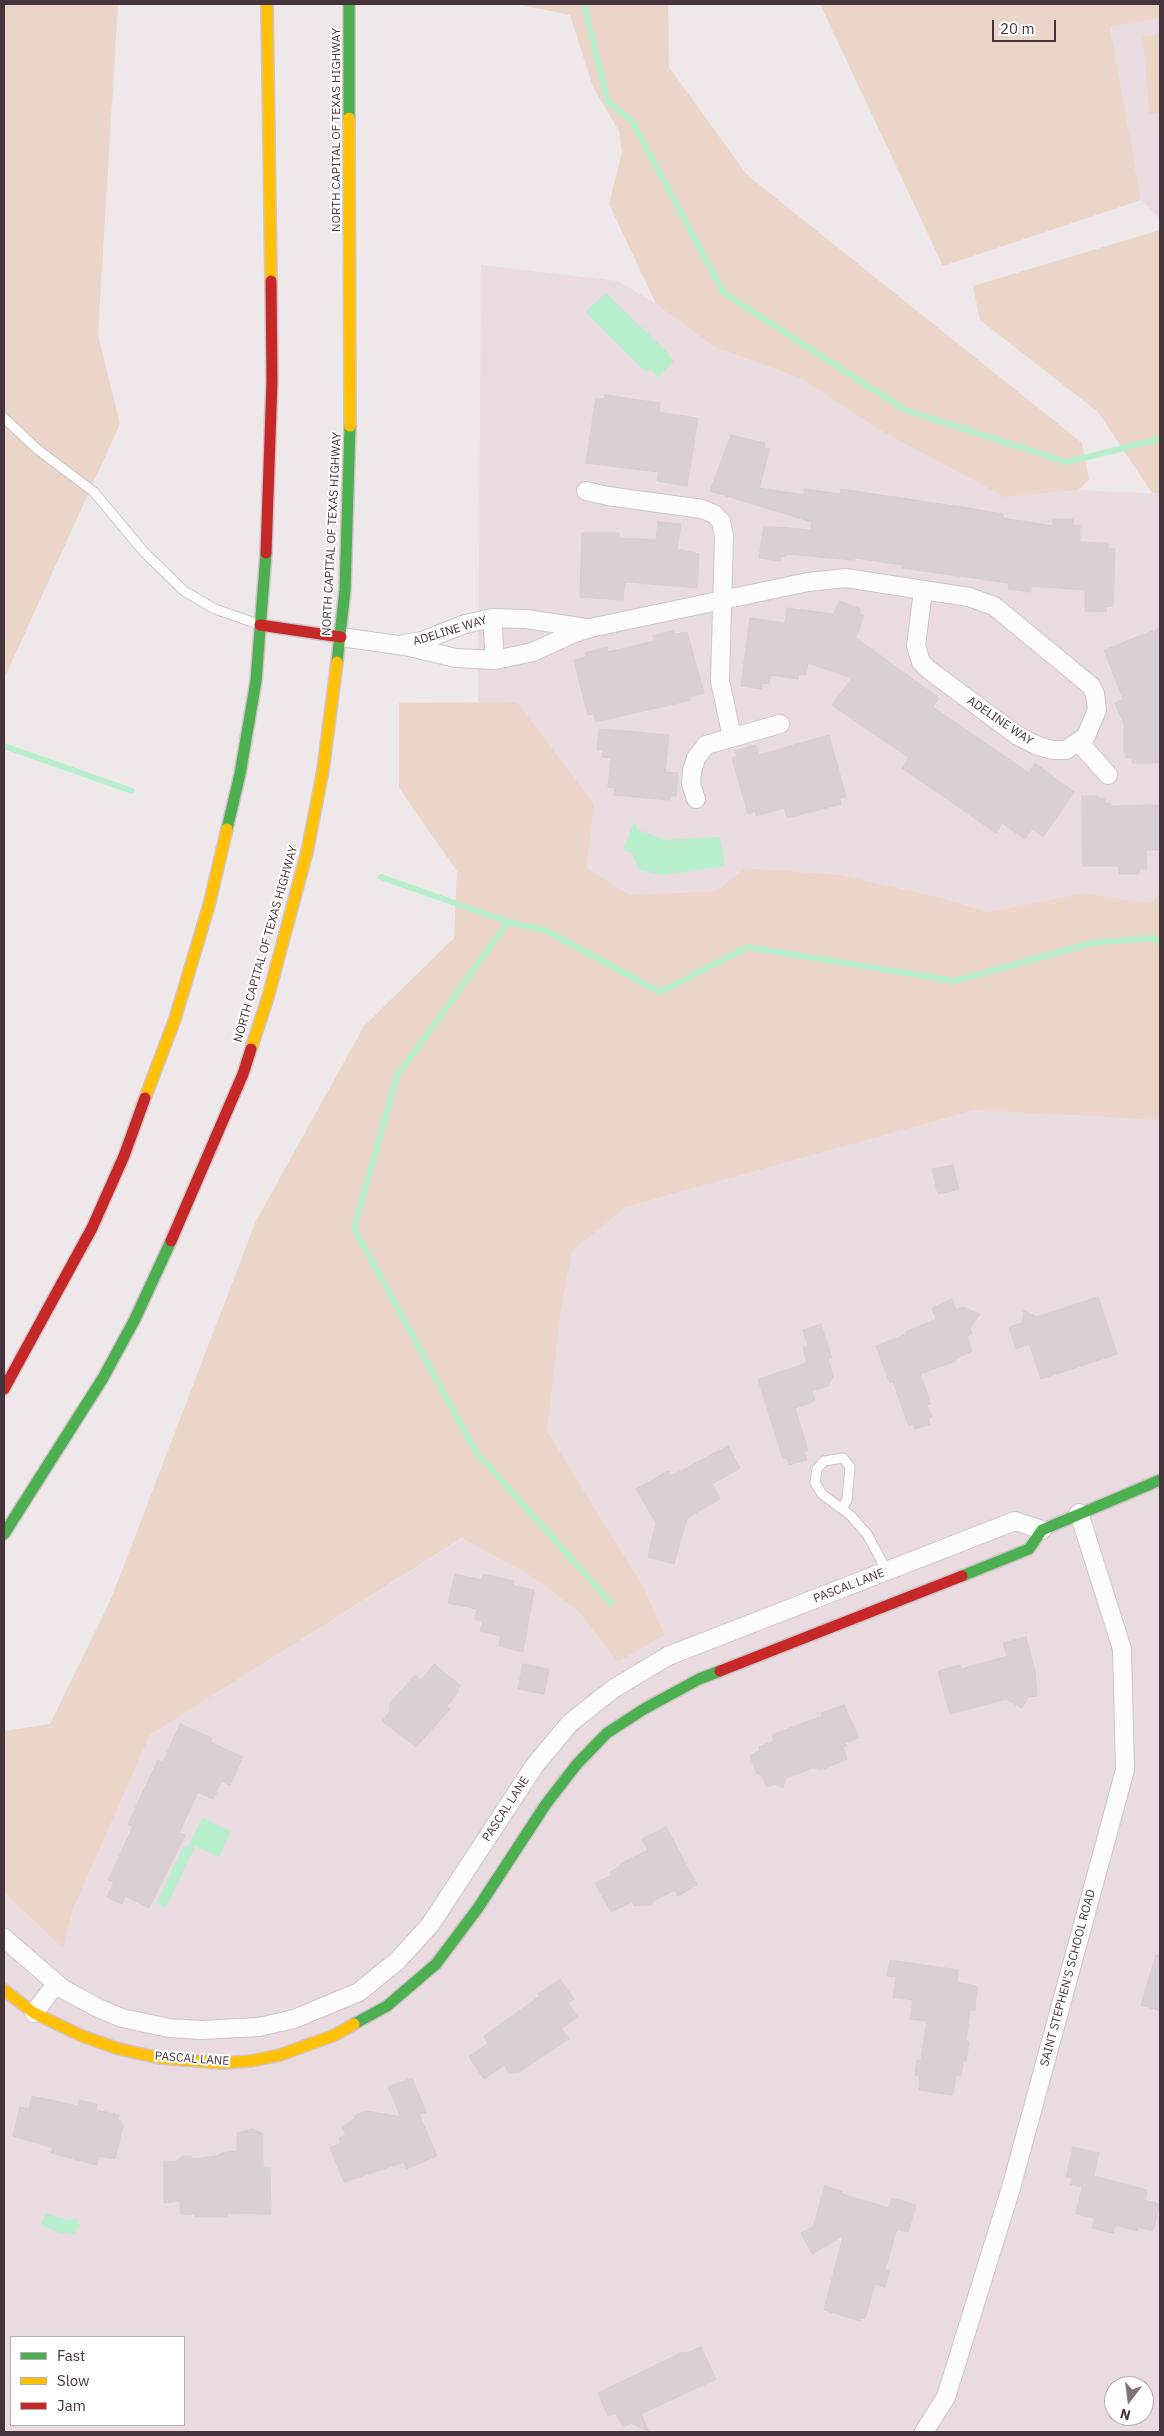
<!DOCTYPE html>
<html>
<head>
<meta charset="utf-8">
<style>
	body { margin:0 }
	#map { position:relative; width:1164px; height:2436px; overflow:hidden; background:#eee8ea; font-family:"IBM Plex Sans",sans-serif }
	canvas { display:block }
	.frame { position:absolute; inset:0; border:5px solid #45343b; pointer-events:none }
	.legend { position:absolute; left:10px; top:2336px; width:175px; height:90px; box-sizing:border-box; background:#fff; border:1px solid #b5aeb1; margin:0; padding:6px 9px; list-style:none; font-size:15px; color:#45343b }
	.legend li { display:flex; align-items:center; gap:10px; height:25px }
	.legend b { width:25px; border:1px solid #b5aeb1 }
	.north { position:absolute; left:1104px; top:2376px; width:50px; height:50px; box-sizing:border-box; background:#fff; border:1px solid #b5aeb1; border-radius:50%; rotate:195deg; font-size:14px; font-weight:700; line-height:20px; text-align:center; color:#45343b }
	.north::after { content:''; display:block; margin:auto; width:18px; height:22px; background:#807378; clip-path:polygon(50% 0,100% 100%,50% 72%,0 100%) }
	.scale { position:absolute; left:992px; top:20px; width:64px; height:22px; box-sizing:border-box; border:2px solid #45343b; border-top:0; padding-left:6px; font-size:15px; line-height:18px; white-space:nowrap; color:#45343b; -webkit-text-stroke:4px #fff; paint-order:stroke }
</style>
</head>
<body>
<div id="map">
<canvas width="1164" height="2436"></canvas>
<div class="frame"></div>
<ul class="legend">
<li><b style="height:6px;background:#4caf50"></b>Fast</li>
<li><b style="height:6px;background:#ffc107"></b>Slow</li>
<li><b style="height:6px;background:#c62828"></b>Jam</li>
</ul>
<div class="north">N</div>
<div class="scale">20 m</div>
</div>
<script>
const ctx = document.querySelector('canvas').getContext('2d');
ctx.lineJoin = 'round';
function paint(path, color) {
  ctx.fillStyle = color;
  ctx.fill(path, 'evenodd');
}
function poly(rows) {
  const path = new Path2D();
  for (const r of rows) {
    path.moveTo(r[0], r[1]);
    for (let i = 2; i < r.length; i += 2) path.lineTo(r[i], r[i + 1]);
  }
  return path;
}
function strokePath(path, color, width, dash) {
  ctx.strokeStyle = color;
  ctx.lineWidth = width;
  ctx.lineCap = dash ? 'butt' : 'round';
  ctx.setLineDash(dash || []);
  ctx.stroke(path);
}
function label(font, color, halo, rows, align = 'center') {
  ctx.font = font + ' "IBM Plex Sans",sans-serif';
  ctx.lineWidth = 4;
  ctx.setLineDash([]);
  ctx.textBaseline = 'middle';
  ctx.strokeStyle = halo;
  ctx.fillStyle = color;
  for (const [text, x, y, turn = 0] of rows) {
    ctx.save();
    ctx.translate(x, y);
    ctx.rotate((+turn || 0) * Math.PI / 180);
    ctx.textAlign = isNaN(turn) ? turn : align;
    if (halo) ctx.strokeText(text, 0, 0);
    ctx.fillText(text, 0, 0);
    ctx.restore();
  }
}
const residential = poly([
	[1160,18,1160,219,1141,200,1110,27],
	[481,265,618,281,656,304,714,347,800,378,878,429,1004,497,1078,490,1160,494,1160,893,1150,903,1084,893,988,912,942,898,841,875,745,868,716,891,630,895,587,868,594,804,517,702,478,702],
	[975,1110,1160,1120,1160,2432,4,2432,4,1892,63,1947,73,1911,150,1735,463,1538,531,1576,579,1612,618,1662,665,1635,643,1586,547,1431,561,1310,572,1250,626,1207],
	[11,2337,184,2337,184,2425,11,2425],
	[1114,2386,1144,2386,1144,2416,1114,2416]
]);
const green = poly([
	[4,4,118,4,98,334,120,424,4,679],
	[516,4,668,4,669,67,747,175,1082,443,1089,480,1078,490,1004,497,878,429,800,378,714,347,656,304,609,204,622,153,619,131,593,87,570,15],
	[820,4,1160,4,1160,18,1110,27,1141,200,943,266],
	[1160,34,1160,113,1149,114,1143,36],
	[1160,230,1160,494,1152,493,1098,412,980,320,973,286],
	[517,702,594,804,587,868,630,895,716,891,745,868,841,875,942,898,988,912,1084,893,1150,903,1160,893,1160,1120,975,1110,626,1207,572,1251,561,1310,547,1431,643,1586,665,1635,618,1662,579,1612,531,1576,462,1538,150,1735,73,1910,63,1948,4,1892,4,1731,50,1724,111,1599,256,1221,364,1026,454,938,457,871,399,788,399,703]
]);
const water = poly([
	[606,293,669,354,668,356,674,361,658,377,651,370,646,372,585,312],
	[634,823,637,826,636,829,665,840,720,837,725,866,664,875,639,870,632,853,623,850],
	[202,1818,231,1831,219,1857,195,1846,166,1908,157,1903,183,1848,189,1845],
	[46,2213,67,2220,78,2219,80,2226,76,2228,76,2234,60,2233,41,2225]
]);
const stream = poly([
	[584,4,608,102,632,121,724,293,905,410,1067,462,1160,439],
	[4,746,132,791],
	[381,877,508,922,545,930,660,992,748,947,955,981,1092,943,1154,938,1160,944],
	[508,922,397,1076,354,1228,476,1452,611,1603]
]);
const building = poly([
	[605,395,660,403,659,412,698,418,687,486,657,481,659,472,586,463,596,398,604,399,605,395],
	[731,435,765,443,764,448,770,449,759,488,804,495,804,489,840,494,841,489,968,508,1003,514,1003,518,1053,526,1053,519,1073,519,1073,525,1080,525,1080,542,1108,543,1108,548,1115,549,1113,607,1107,606,1106,612,1085,611,1085,590,1031,586,1031,592,1008,589,1009,583,902,568,903,565,855,558,854,560,787,554,786,557,781,556,780,561,759,558,764,526,811,530,812,522,710,491,731,435],
	[658,522,681,524,677,549,699,554,697,588,625,582,623,600,580,597,582,533,619,533,619,538,656,540,658,522],
	[839,601,860,609,859,614,864,615,856,638,939,698,933,707,1029,773,1035,763,1074,792,1043,837,1032,829,1025,839,1002,823,996,833,902,768,909,758,832,705,852,678,808,663,806,675,799,674,798,679,770,675,769,684,762,683,761,689,741,686,750,618,785,623,787,608,834,614,839,601],
	[1160,628,1160,763,1132,763,1132,758,1126,758,1126,752,1124,752,1124,724,1115,703,1123,699,1104,650,1160,628],
	[674,630,675,634,687,632,704,693,690,697,691,700,596,722,594,714,588,715,574,660,586,657,585,653,607,647,608,652,654,641,653,636,674,630],
	[599,729,669,735,665,772,678,773,676,796,671,796,670,800,614,795,615,788,608,787,611,758,602,757,603,750,597,749,599,729],
	[829,735,846,797,839,798,841,804,787,818,784,808,756,816,755,811,748,814,732,758,737,756,735,751,756,745,759,755,829,735],
	[1082,796,1098,796,1098,798,1104,798,1105,804,1110,803,1110,806,1160,805,1160,850,1146,850,1147,869,1139,869,1139,874,1119,874,1119,866,1083,866,1082,796],
	[953,1165,959,1189,938,1194,932,1169,953,1165],
	[1098,1297,1117,1354,1041,1379,1029,1344,1016,1349,1009,1327,1022,1323,1024,1310,1036,1317,1098,1297],
	[952,1299,956,1310,963,1307,980,1314,970,1328,972,1334,967,1336,972,1351,955,1359,956,1361,920,1374,931,1404,927,1405,932,1417,928,1418,930,1424,915,1429,913,1424,909,1426,893,1382,890,1383,876,1346,907,1334,906,1332,936,1319,932,1308,952,1299],
	[821,1324,832,1358,828,1359,833,1376,828,1386,812,1391,815,1401,795,1408,808,1450,804,1452,807,1460,789,1465,787,1458,783,1459,758,1379,807,1363,803,1348,808,1346,803,1330,821,1324],
	[728,1446,740,1468,712,1484,720,1499,687,1518,674,1564,648,1557,656,1523,636,1489,668,1471,671,1476,728,1446],
	[455,1574,482,1580,483,1574,514,1581,513,1586,534,1590,523,1652,499,1646,501,1636,480,1631,483,1621,475,1619,477,1609,448,1603,455,1574],
	[1026,1637,1035,1671,1037,1696,1028,1697,1022,1708,1006,1699,950,1714,938,1671,960,1665,961,1669,1007,1656,1003,1643,1026,1637],
	[434,1664,461,1686,457,1690,459,1691,447,1706,450,1709,416,1747,382,1721,390,1712,390,1703,415,1675,421,1680,434,1664],
	[523,1664,549,1669,544,1694,518,1689,523,1664],
	[844,1705,859,1738,845,1743,846,1746,843,1747,847,1759,821,1770,813,1768,786,1778,783,1788,775,1784,766,1787,762,1775,756,1773,750,1755,760,1751,759,1747,774,1741,772,1735,822,1716,821,1713,844,1705],
	[180,1724,212,1738,210,1742,243,1757,230,1785,222,1781,213,1799,198,1792,179,1833,185,1835,149,1908,125,1896,122,1904,107,1897,114,1882,108,1880,133,1827,128,1824,158,1760,163,1762,180,1724],
	[666,1827,697,1885,678,1896,675,1890,653,1901,651,1905,634,1906,632,1902,611,1912,595,1883,612,1875,610,1872,621,1866,620,1864,648,1850,642,1839,666,1827],
	[1156,1955,1160,1956,1160,2011,1141,2005,1156,1955],
	[890,1960,958,1970,957,1982,977,1986,975,2010,970,2010,966,2041,969,2042,966,2061,964,2060,961,2076,956,2075,953,2095,919,2090,919,2076,915,2075,917,2060,921,2060,927,2021,910,2019,913,2000,893,1997,896,1977,887,1976,890,1960],
	[560,1979,574,1999,568,2003,578,2017,561,2028,569,2039,518,2073,509,2073,504,2065,484,2079,469,2057,488,2043,484,2036,540,1996,538,1994,560,1979],
	[412,2078,426,2112,419,2114,437,2156,406,2169,404,2162,344,2182,330,2148,341,2143,339,2138,346,2135,342,2127,354,2119,356,2115,367,2111,401,2117,388,2087,412,2078],
	[32,2096,78,2106,79,2100,97,2104,96,2110,119,2115,118,2120,122,2121,121,2126,123,2126,115,2159,99,2156,97,2165,51,2153,53,2148,13,2136,20,2107,29,2109,32,2096],
	[253,2129,263,2134,263,2168,270,2168,271,2214,227,2213,228,2217,195,2217,194,2214,181,2215,180,2201,164,2203,164,2161,176,2161,183,2156,191,2156,193,2159,217,2156,222,2153,237,2151,237,2133,253,2129],
	[1073,2147,1099,2153,1094,2176,1147,2190,1145,2200,1160,2204,1153,2231,1138,2227,1137,2231,1115,2225,1113,2233,1092,2228,1095,2218,1076,2214,1082,2187,1070,2184,1072,2178,1066,2177,1073,2147],
	[825,2186,842,2191,842,2194,889,2208,892,2198,916,2205,908,2232,897,2229,885,2270,889,2271,885,2287,875,2284,865,2319,860,2318,860,2321,824,2310,843,2236,812,2254,801,2233,813,2227,825,2186],
	[701,2347,716,2379,641,2414,649,2432,631,2423,623,2427,616,2413,608,2416,598,2393,683,2352,687,2353,701,2347]
]);
const lane = poly([
	[4,418,37,449,94,492,144,552,184,591,215,609,258,624],
	[842,1508,847,1500,850,1467,843,1458,824,1461,817,1469,815,1483,822,1494,850,1515,867,1534,887,1571]
]);
const street = poly([
	[586,491,608,496,702,509,714,514,721,521,724,536,720,681,732,737],
	[492,618,495,660],
	[341,637,405,646,456,658,495,660,533,652,572,634,590,628,808,582,846,578,923,590,969,597,994,606,1091,686,1095,694,1097,710,1086,736,1066,750,1053,750,1038,746,1018,736,929,670,921,662,916,646,923,590],
	[404,644,422,641,465,624,492,618,526,619,586,628],
	[1079,742,1108,775],
	[696,799,691,784,692,771,696,758,706,745,780,724],
	[4,1938,63,1989,98,2008,122,2018,169,2028,201,2030,259,2027,294,2019,359,1992,397,1961,430,1925,535,1765,570,1723,613,1689,668,1656,1015,1521,1042,1530],
	[34,2013,56,1984],
	[924,2432,946,2397,1011,2188,1125,1770,1122,1649,1079,1513]
]);
const fast = poly([
	[349,4,349,118],
	[337,662,345,590,350,426],
	[227,829,240,774,256,681,266,553],
	[4,1534,103,1378,135,1319,171,1241],
	[962,1576,1029,1549,1042,1530,1160,1480],
	[354,2024,387,2006,436,1964,478,1908,546,1804,577,1764,607,1733,644,1709,699,1679,720,1671]
]);
const slow = poly([
	[267,4,271,281],
	[349,118,350,426],
	[251,1049,268,997,307,852,323,770,337,662],
	[145,1098,175,1019,209,905,227,829],
	[4,1990,34,2013,82,2036,119,2049,160,2058,221,2063,251,2061,280,2055,335,2035,354,2024]
]);
const jam = poly([
	[266,553,272,381,271,281],
	[260,625,341,637],
	[171,1241,243,1074,251,1049],
	[4,1389,92,1228,124,1156,145,1098],
	[720,1671,962,1576]
]);
const streetNames = [
	["NORTH CAPITAL OF TEXAS HIGHWAY",337,130,-90],
	["NORTH CAPITAL OF TEXAS HIGHWAY",332,534,-87],
	["ADELINE WAY",450,631,-17],
	["ADELINE WAY",1000,721,34],
	["NORTH CAPITAL OF TEXAS HIGHWAY",266,944,-74],
	["PASCAL LANE",849,1586,-21],
	["PASCAL LANE",506,1809,-57],
	["SAINT STEPHEN'S SCHOOL ROAD",1068,1978,-75],
	["PASCAL LANE",192,2059,4]
];
paint(residential, '#e9dbe0');
paint(green, '#ead5c8');
paint(water, '#b7eecb');
strokePath(stream, '#b7eecb', 6);
paint(building, '#d8d0d3');
strokePath(building, '#d7ced1', 1);
strokePath(lane, '#cdc5c8', 11);
strokePath(street, '#cdc5c8', 20);
strokePath(fast, '#d2c3c8', 14);
strokePath(slow, '#d2c3c8', 14);
strokePath(jam, '#d2c3c8', 14);
strokePath(lane, '#fcfcfc', 9);
strokePath(street, '#fcfcfc', 18);
strokePath(fast, '#4caf50', 11);
strokePath(slow, '#ffc107', 11);
strokePath(jam, '#c62828', 11);
label('12px', '#45343b', '#fff', streetNames);
</script>
</body>
</html>
